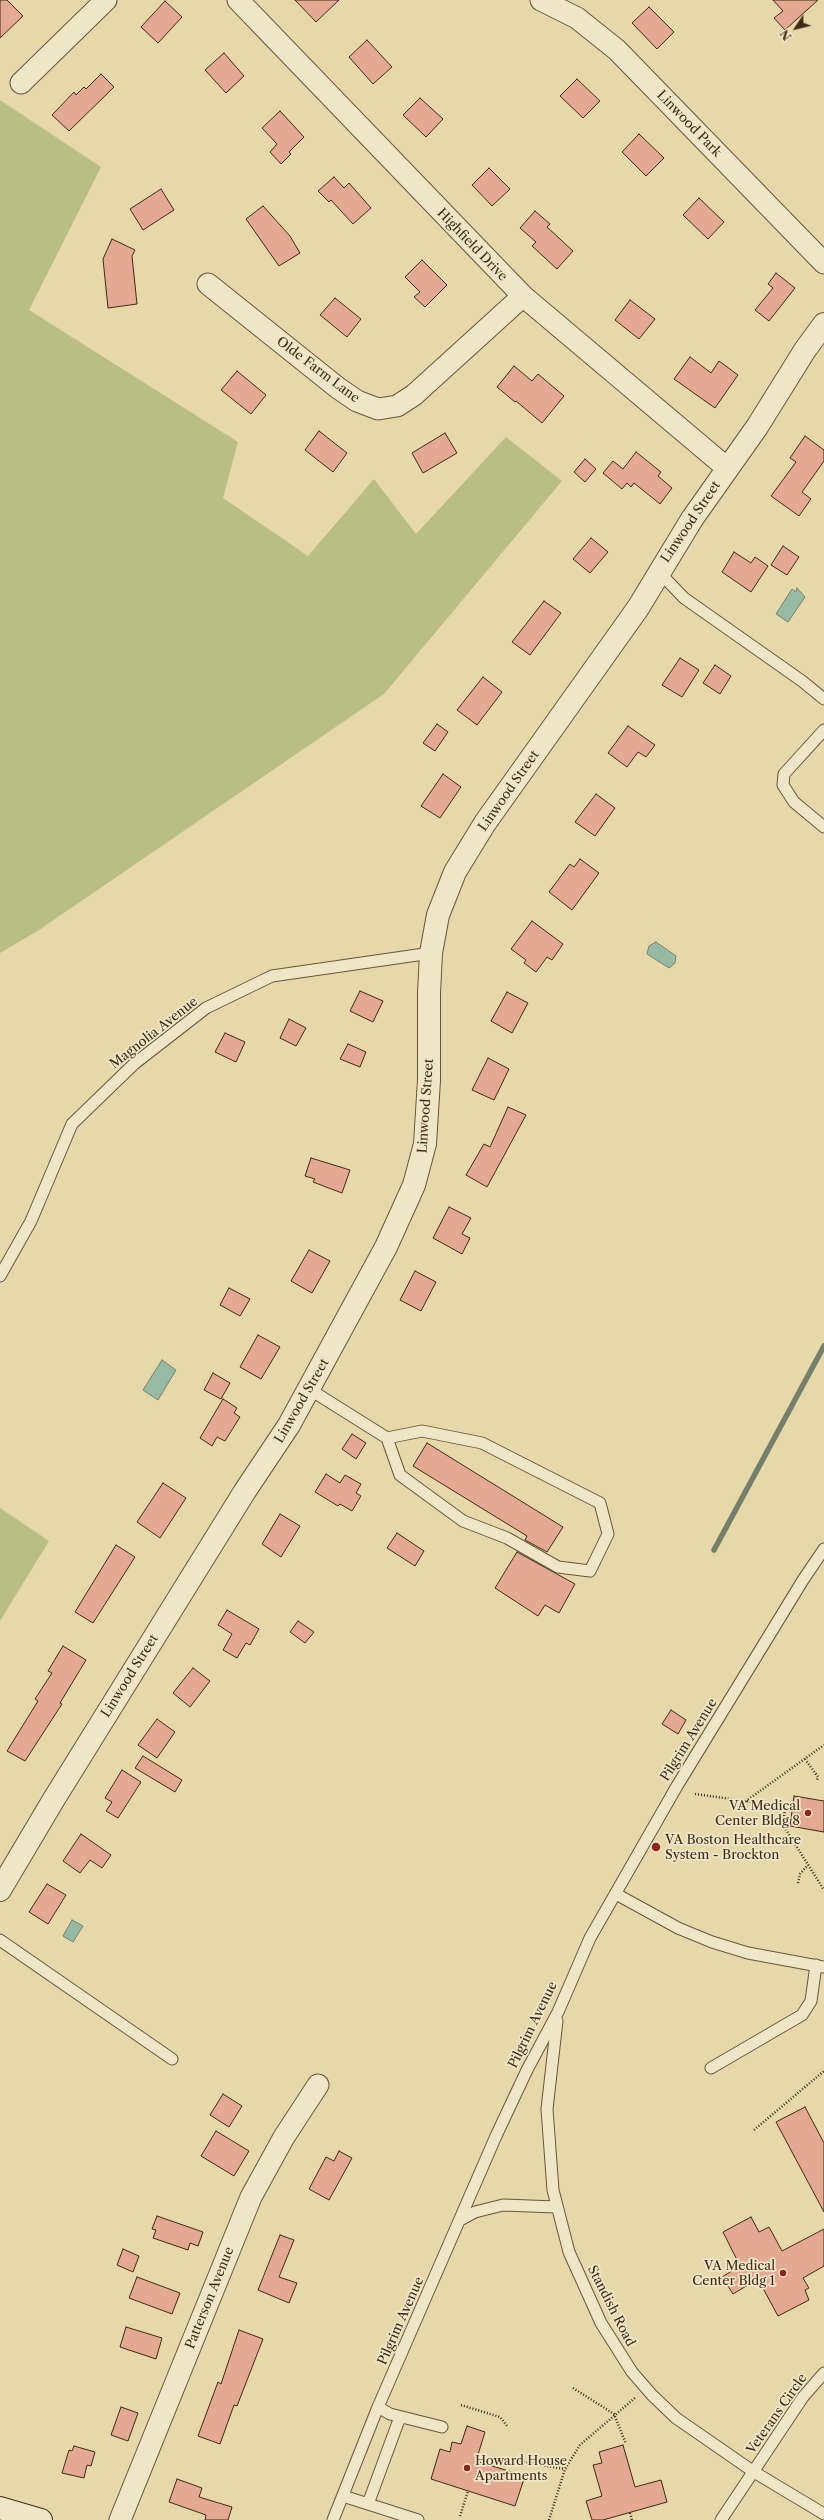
<!DOCTYPE html>
<html>
<head>
<meta charset="utf-8">
<style>
	body { margin:0 }
	#map { position:relative; width:824px; height:2520px; overflow:hidden; background:#e6d8a9; font-family:"Libre Caslon Text",serif }
	canvas { display:block }
	.north { position:absolute; left:776px; top:8px; width:40px; height:40px; -webkit-text-stroke:3px #efe6c7; paint-order:stroke; rotate:235deg; font-size:11px; font-weight:700; line-height:16px; text-align:center; color:#3f2917 }
	.north::after { content:''; display:block; margin:auto; width:14px; height:18px; background:#3f2917; clip-path:polygon(50% 0,100% 100%,50% 72%,0 100%) }
</style>
</head>
<body>
<div id="map">
<canvas width="824" height="2520"></canvas>
<div class="north">N</div>
</div>
<script>
const ctx = document.querySelector('canvas').getContext('2d');
ctx.lineJoin = 'round';
function paint(path, color) {
  ctx.fillStyle = color;
  ctx.fill(path, 'evenodd');
}
function poly(rows) {
  const path = new Path2D();
  for (const r of rows) {
    path.moveTo(r[0], r[1]);
    for (let i = 2; i < r.length; i += 2) path.lineTo(r[i], r[i + 1]);
  }
  return path;
}
function strokePath(path, color, width, dash) {
  ctx.strokeStyle = color;
  ctx.lineWidth = width;
  ctx.lineCap = dash ? 'butt' : 'round';
  ctx.setLineDash(dash || []);
  ctx.stroke(path);
}
function label(font, color, halo, rows, align = 'center') {
  ctx.font = font + ' "Libre Caslon Text",serif';
  ctx.lineWidth = 3.5;
  ctx.setLineDash([]);
  ctx.textBaseline = 'middle';
  ctx.strokeStyle = halo;
  ctx.fillStyle = color;
  for (const [text, x, y, turn = 0] of rows) {
    ctx.save();
    ctx.translate(x, y);
    ctx.rotate((+turn || 0) * Math.PI / 180);
    ctx.textAlign = isNaN(turn) ? turn : align;
    if (halo) ctx.strokeText(text, 0, 0);
    ctx.fillText(text, 0, 0);
    ctx.restore();
  }
}
const green = poly([
	[0,100,101,167,29,310,238,442,223,498,308,556,374,479,416,534,506,437,562,481,384,694,39,930,0,953],
	[0,1508,49,1541,0,1621]
]);
const water = poly([
	[797,588,805,597,788,622,776,614,792,589,796,592,797,588],
	[656,942,676,956,675,963,669,968,647,954,649,946,656,942],
	[162,1360,176,1370,158,1400,143,1390,162,1360],
	[72,1920,83,1926,73,1942,63,1936,72,1920]
]);
const stream = poly([
	[714,1550,824,1346]
]);
const building = poly([
	[0,0,7,0,23,16,0,38,0,0],
	[295,0,339,0,316,22,295,0],
	[773,0,818,0,785,30,774,18,783,11,773,0],
	[165,1,182,17,158,43,141,27,165,1],
	[649,7,674,32,657,49,632,23,649,7],
	[367,40,392,67,373,84,349,57,367,40],
	[224,53,244,76,226,93,205,70,224,53],
	[101,74,114,87,69,131,52,115,74,92,76,95,84,87,86,89,101,74],
	[577,79,600,101,583,118,560,96,577,79],
	[420,98,443,119,426,137,403,115,420,98],
	[280,111,304,137,289,152,291,154,281,164,270,152,277,144,262,128,280,111],
	[639,134,664,158,646,176,622,152,639,134],
	[489,168,510,189,492,206,472,185,489,168],
	[334,177,344,188,349,183,371,208,353,224,331,200,329,202,318,191,334,177],
	[161,189,174,210,143,230,130,209,161,189],
	[699,198,724,222,708,239,683,215,699,198],
	[263,206,290,236,300,253,279,266,246,219,263,206],
	[535,211,550,224,547,227,573,251,557,269,532,246,536,242,520,228,535,211],
	[112,239,135,250,132,256,137,304,108,308,103,259,112,239],
	[422,260,447,285,425,307,414,297,420,292,405,277,422,260],
	[776,273,795,288,769,321,755,310,773,288,768,284,776,273],
	[335,298,361,319,347,337,320,315,335,298],
	[630,300,655,319,639,339,615,320,630,300],
	[690,357,711,373,719,361,738,375,715,408,674,379,690,357],
	[514,366,532,381,538,374,564,396,542,423,516,401,515,402,497,387,514,366],
	[237,371,266,395,251,414,221,390,237,371],
	[319,431,347,453,333,472,305,450,319,431],
	[445,433,457,453,423,473,412,453,445,433],
	[805,436,824,450,824,461,802,492,811,499,799,516,771,496,796,462,790,458,805,436],
	[636,452,661,472,658,476,672,488,660,504,634,483,631,487,627,483,622,489,603,473,613,461,623,469,636,452],
	[585,459,596,469,585,482,574,472,585,459],
	[591,538,608,552,590,573,573,559,591,538],
	[783,546,799,557,787,575,771,565,783,546],
	[734,552,751,563,755,557,768,566,751,592,722,572,734,552],
	[544,601,561,613,530,655,512,642,544,601],
	[680,658,699,670,682,697,662,685,680,658],
	[715,665,731,676,720,694,703,683,715,665],
	[483,677,502,692,477,725,457,710,483,677],
	[437,724,448,732,435,751,423,743,437,724],
	[628,726,655,745,646,757,638,752,627,767,608,753,628,726],
	[443,774,461,787,440,818,421,806,443,774],
	[596,794,615,808,595,836,575,822,596,794],
	[580,859,599,873,572,910,549,892,570,864,574,867,580,859],
	[532,921,563,944,552,960,547,957,536,972,524,963,526,960,511,949,532,921],
	[360,991,383,1001,373,1022,350,1011,360,991],
	[507,992,528,1003,512,1033,491,1021,507,992],
	[289,1019,306,1028,296,1046,280,1038,289,1019],
	[225,1033,245,1042,236,1062,215,1052,225,1033],
	[348,1044,366,1052,360,1067,340,1059,348,1044],
	[488,1058,509,1069,494,1100,472,1090,488,1058],
	[508,1107,526,1115,487,1187,466,1175,484,1144,490,1147,508,1107],
	[311,1158,350,1170,342,1193,313,1182,315,1179,305,1176,311,1158],
	[449,1207,471,1218,462,1234,470,1238,462,1254,433,1238,449,1207],
	[309,1250,330,1261,312,1293,291,1281,309,1250],
	[415,1271,436,1282,421,1311,400,1300,415,1271],
	[229,1288,250,1299,240,1316,220,1305,229,1288],
	[258,1335,280,1347,261,1379,240,1367,258,1335],
	[213,1373,230,1383,221,1399,204,1390,213,1373],
	[223,1399,237,1408,234,1413,240,1417,225,1441,217,1437,212,1446,200,1438,223,1399],
	[352,1434,366,1443,356,1459,342,1449,352,1434],
	[427,1443,563,1527,547,1552,525,1540,527,1536,413,1466,427,1443],
	[326,1474,340,1483,345,1475,361,1484,356,1493,361,1496,352,1511,340,1504,338,1506,315,1492,326,1474],
	[163,1483,186,1498,160,1538,137,1522,163,1483],
	[280,1514,300,1526,281,1557,262,1544,280,1514],
	[397,1533,424,1551,415,1566,387,1548,397,1533],
	[116,1545,135,1557,93,1623,75,1612,116,1545],
	[517,1552,575,1584,559,1613,545,1605,538,1616,495,1588,517,1552],
	[227,1610,259,1629,250,1645,246,1643,237,1658,223,1650,232,1634,218,1625,227,1610],
	[298,1621,314,1632,305,1643,290,1632,298,1621],
	[63,1646,86,1660,60,1703,62,1704,25,1761,7,1751,38,1701,35,1699,52,1673,48,1671,63,1646],
	[193,1668,210,1681,190,1707,173,1693,193,1668],
	[671,1710,686,1720,678,1734,662,1724,671,1710],
	[157,1719,175,1732,157,1758,138,1745,157,1719],
	[143,1756,182,1780,175,1792,135,1768,143,1756],
	[122,1770,141,1782,118,1818,106,1811,112,1802,105,1798,122,1770],
	[794,1796,824,1801,824,1832,790,1826,794,1796],
	[81,1834,111,1855,102,1868,90,1860,80,1873,63,1861,81,1834],
	[47,1884,66,1895,48,1924,29,1912,47,1884],
	[223,2094,242,2106,229,2127,210,2115,223,2094],
	[805,2107,824,2143,824,2212,776,2122,805,2107],
	[216,2131,249,2151,234,2176,201,2156,216,2131],
	[339,2151,352,2158,329,2200,309,2189,326,2157,334,2161,339,2151],
	[157,2216,203,2232,198,2246,190,2243,188,2250,153,2238,156,2230,152,2229,157,2216],
	[751,2217,759,2232,769,2227,782,2251,824,2229,824,2266,803,2278,809,2288,805,2290,809,2300,778,2316,758,2279,733,2294,722,2277,740,2266,723,2232,751,2217],
	[280,2235,294,2240,279,2277,297,2283,289,2303,258,2290,280,2235],
	[123,2249,139,2256,133,2272,117,2265,123,2249],
	[137,2277,180,2293,172,2314,129,2298,137,2277],
	[126,2327,162,2338,156,2359,120,2347,126,2327],
	[239,2330,263,2339,237,2406,234,2405,220,2444,198,2436,218,2382,221,2384,239,2330],
	[121,2407,138,2413,128,2441,111,2435,121,2407],
	[467,2426,485,2432,476,2461,525,2476,515,2506,431,2479,440,2449,450,2452,452,2442,461,2444,467,2426],
	[623,2445,635,2487,661,2480,667,2502,603,2520,592,2520,586,2501,602,2496,593,2465,602,2463,599,2452,623,2445],
	[74,2446,95,2452,91,2466,87,2465,84,2478,62,2473,69,2450,72,2451,74,2446],
	[177,2479,202,2488,199,2497,232,2507,228,2520,205,2520,206,2515,169,2502,177,2479]
]);
const path = poly([
	[805,1759,818,1777,817,1780],
	[695,1794,746,1801,824,1745],
	[747,1801,785,1809,783,1825,824,1890],
	[798,1883,800,1874,808,1865],
	[754,2130,824,2071],
	[573,2388,614,2414,626,2444],
	[461,2405,500,2417,508,2427],
	[494,2457,565,2469],
	[630,2513,632,2520],
	[460,2516,468,2491],
	[549,2520,565,2469,580,2445,636,2397]
]);
const service = poly([
	[658,571,684,598,802,681,824,699],
	[824,730,784,774,783,785,794,802,824,827],
	[0,1276,31,1221,72,1124,134,1064,206,1008,272,976,431,953],
	[309,1389,387,1438,422,1431,482,1443,600,1503,608,1534,590,1571,558,1567,507,1538,463,1521,400,1475,387,1438],
	[616,1894,678,1928,712,1942,748,1953,824,1967],
	[0,1940,172,2059],
	[557,2021,547,2109,553,2190,569,2252,601,2323,632,2372,652,2395,676,2418,754,2472,824,2514],
	[711,2068,802,2015,811,2001,816,1965],
	[462,2219,475,2212,503,2205,556,2207],
	[378,2407,390,2414,442,2427],
	[343,2496,418,2520],
	[368,2504,400,2417],
	[333,2520,378,2407,496,2136,527,2070,558,2012,590,1938,677,1786,803,1580,824,1549],
	[721,2520,803,2397,824,2373]
]);
const minor = poly([
	[238,0,523,296,727,468],
	[541,0,577,18,617,50,824,263],
	[21,83,106,0],
	[208,284,338,388,357,401,378,409,397,406,414,395,523,296],
	[120,2520,251,2197,284,2137,318,2085]
]);
const tertiary = poly([
	[0,1890,54,1799,245,1491,289,1425,386,1247,414,1185,425,1144,429,1080,429,993,431,953,438,915,455,872,485,823,638,608,692,519,757,427,805,350,824,324]
]);
const secondary = poly([
	[0,2508,41,2520]
]);
const markers = [
	[808,1813,4,"#8f2418"],
	[656,1847,5,"#8f2418"],
	[783,2273,4,"#8f2418"],
	[467,2468,4,"#8f2418"]
];
const streetNames = [
	["Linwood Park",689,124,46],
	["Highfield Drive",472,245,46],
	["Olde Farm Lane",318,370,37],
	["Linwood Street",691,522,-56],
	["Linwood Street",509,791,-55],
	["Magnolia Avenue",154,1033,-38],
	["Linwood Street",426,1106,-86],
	["Linwood Street",302,1401,-60],
	["Linwood Street",130,1676,-58],
	["Pilgrim Avenue",689,1740,-58],
	["Pilgrim Avenue",533,2025,-64],
	["Patterson Avenue",210,2298,-68],
	["Standish Road",611,2306,63],
	["Pilgrim Avenue",401,2321,-66],
	["Veterans Circle",777,2414,-55]
];
const poiNames = [
	["VA Medical",800,1806],
	["Center Bldg 8",800,1821],
	["VA Boston Healthcare",665,1840,"left"],
	["System - Brockton",665,1855,"left"],
	["VA Medical",775,2266],
	["Center Bldg 1",775,2281],
	["Howard House",475,2461,"left"],
	["Apartments",475,2476,"left"]
];
paint(green, '#b9be85');
paint(water, '#97baa5');
strokePath(water, '#74806c', 1);
strokePath(stream, '#74806c', 5.5);
paint(building, '#e4a993');
strokePath(building, '#3f2917', 1);
strokePath(service, '#69553c', 13);
strokePath(minor, '#69553c', 23);
strokePath(tertiary, '#69553c', 24);
strokePath(secondary, '#3f2917', 24);
strokePath(path, '#3f2917', 2.5, [1, 2]);
strokePath(service, '#efe6c7', 11);
strokePath(minor, '#efe6c7', 21);
strokePath(tertiary, '#efe6c7', 22);
strokePath(secondary, '#efe6c7', 22);
for (const [x, y, r, color] of markers) {
  const dot = new Path2D();
  dot.arc(x, y, r, 0, 2 * Math.PI);
  ctx.fillStyle = color;
  ctx.fill(dot);
  strokePath(dot, '#efe6c7', 1.5);
}
label('13px', '#3f2917', '#efe6c7', streetNames);
label('13px', '#3f2917', '#efe6c7', poiNames, 'right');
</script>
</body>
</html>
